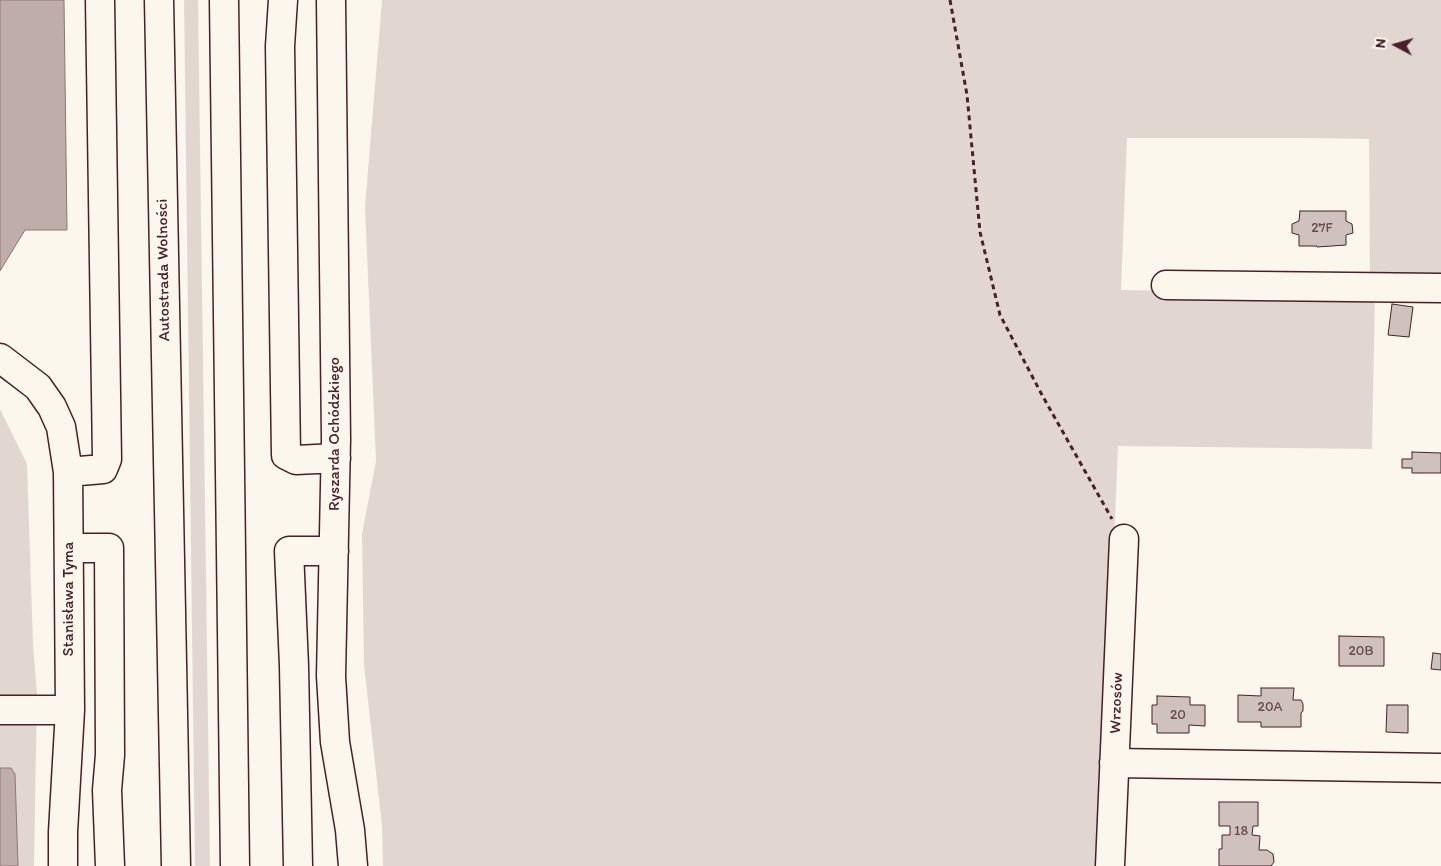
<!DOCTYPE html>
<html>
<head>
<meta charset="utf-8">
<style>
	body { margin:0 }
	#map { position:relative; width:1441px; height:866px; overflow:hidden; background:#fbf7ec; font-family:Itim,sans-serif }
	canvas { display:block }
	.north { position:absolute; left:1371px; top:20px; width:50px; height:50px; -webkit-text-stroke:4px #fbf7ec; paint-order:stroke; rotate:276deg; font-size:14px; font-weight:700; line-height:20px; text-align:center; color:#4a1f2b }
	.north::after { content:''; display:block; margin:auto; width:18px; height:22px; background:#4a1f2b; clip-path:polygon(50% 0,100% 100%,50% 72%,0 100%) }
</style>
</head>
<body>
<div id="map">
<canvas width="1441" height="866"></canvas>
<div class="north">N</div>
</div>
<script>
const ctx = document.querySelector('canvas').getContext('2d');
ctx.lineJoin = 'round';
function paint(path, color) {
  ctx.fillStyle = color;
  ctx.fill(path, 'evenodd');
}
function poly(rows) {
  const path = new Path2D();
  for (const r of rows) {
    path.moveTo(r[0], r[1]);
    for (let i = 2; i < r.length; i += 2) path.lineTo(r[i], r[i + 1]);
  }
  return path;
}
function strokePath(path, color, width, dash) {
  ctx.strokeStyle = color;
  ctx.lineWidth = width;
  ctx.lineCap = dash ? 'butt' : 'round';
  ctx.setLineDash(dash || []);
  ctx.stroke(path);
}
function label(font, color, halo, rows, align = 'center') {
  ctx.font = font + ' Itim,sans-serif';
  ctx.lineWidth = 5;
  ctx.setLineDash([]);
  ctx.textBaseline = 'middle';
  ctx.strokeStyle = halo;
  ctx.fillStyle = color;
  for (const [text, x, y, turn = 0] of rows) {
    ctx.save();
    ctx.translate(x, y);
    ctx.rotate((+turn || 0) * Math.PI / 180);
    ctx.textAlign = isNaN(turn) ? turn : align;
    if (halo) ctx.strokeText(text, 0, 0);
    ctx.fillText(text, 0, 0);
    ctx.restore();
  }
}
const green = poly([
	[184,0,198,0,210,866,195,866],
	[382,0,1441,0,1441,279,1370,278,1369,139,1302,138,1127,138,1121,290,1375,294,1372,449,1118,446,1101,866,383,866,382,826,364,665,362,534,376,461,365,207],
	[0,409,27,464,33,644,37,693,34,866,0,866]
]);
const water = poly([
	[0,0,64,0,67,230,25,230,0,271,0,0],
	[0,768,11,768,15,774,18,866,0,866,0,768]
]);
const building = poly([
	[1300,211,1346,211,1346,221,1352,224,1353,233,1346,235,1346,245,1317,247,1317,246,1299,246,1299,235,1292,233,1292,224,1299,221,1300,211],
	[1392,304,1413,307,1409,337,1388,335,1392,304],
	[1412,452,1441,453,1441,473,1412,473,1412,468,1402,468,1402,459,1412,459,1412,452],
	[1339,636,1384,637,1384,666,1339,666,1339,636],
	[1433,653,1441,654,1441,670,1431,669,1433,653],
	[1261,688,1294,688,1293,700,1301,700,1303,704,1303,711,1301,713,1301,727,1261,727,1261,722,1238,722,1238,695,1261,696,1261,688],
	[1157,696,1190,697,1190,705,1205,705,1205,726,1189,725,1189,733,1157,733,1157,724,1152,724,1152,705,1157,705,1157,696],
	[1387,705,1408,705,1408,733,1386,732,1387,705],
	[1219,802,1258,802,1258,826,1253,826,1252,835,1260,836,1259,850,1267,850,1273,854,1274,862,1271,866,1219,866,1219,849,1222,849,1222,835,1230,835,1230,826,1219,826,1219,802]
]);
const path = poly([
	[950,0,967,95,980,232,1000,315,1042,395,1112,519]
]);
const minor = poly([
	[283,0,280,46,286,455,296,460,336,458],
	[331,0,336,439,331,676,335,742,350,830,353,866],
	[1166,285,1441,288],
	[0,358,38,387,52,407,61,427,68,472,70,710,63,832,63,866],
	[68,472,103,469,107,459,100,0],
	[69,548,109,548,110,755,107,790,110,866],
	[0,710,70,710],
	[1114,763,1441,768],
	[298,866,294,666,289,551,334,551],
	[1110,866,1124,539]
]);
const highway = poly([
	[159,0,176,866],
	[224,0,235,866]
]);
const numberNames = [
	["27F",1322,228],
	["20B",1361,651],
	["20A",1270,707],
	["20",1178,715],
	["18",1241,831]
];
const streetNames = [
	["Autostrada Wolności",164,270,-91],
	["Ryszarda Ochódzkiego",335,434,-90],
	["Stanisława Tyma",69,599,-90],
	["Wrzosów",1117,703,-88]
];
paint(green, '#e2d7d0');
paint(water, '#bfadaa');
strokePath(water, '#907477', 1);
paint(building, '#cfc2bc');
strokePath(building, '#4a1f2b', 1);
strokePath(minor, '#4a1f2b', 31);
strokePath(highway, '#4a1f2b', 31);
strokePath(path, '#4a1f2b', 3, [5, 4]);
strokePath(minor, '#fbf7ec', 28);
strokePath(highway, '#fbf7ec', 28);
label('14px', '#6b484f', null, numberNames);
label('16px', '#4a1f2b', '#fbf7ec', streetNames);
</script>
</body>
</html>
